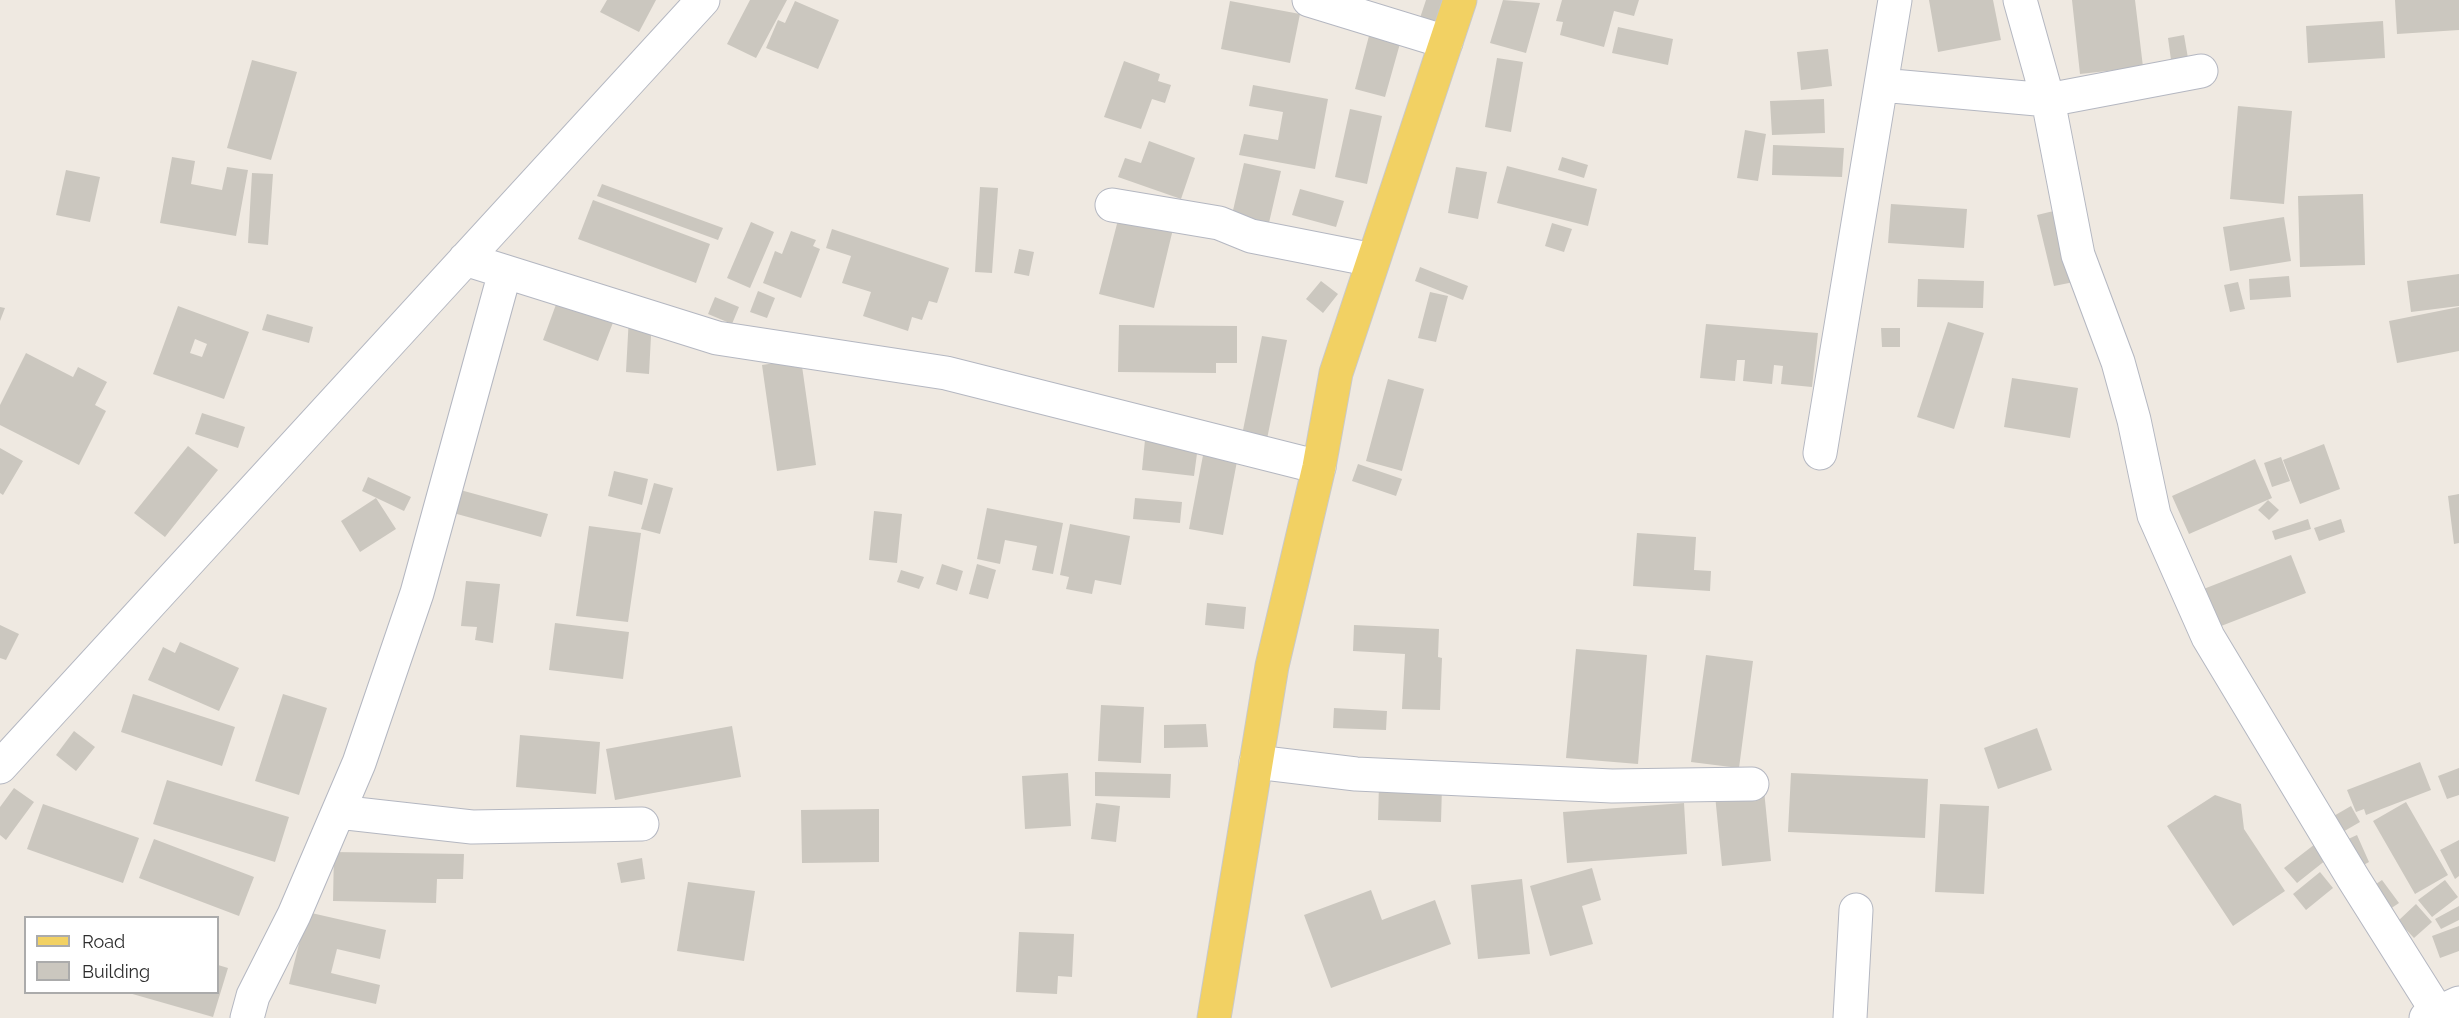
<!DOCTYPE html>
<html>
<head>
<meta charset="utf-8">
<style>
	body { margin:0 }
	#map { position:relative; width:2459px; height:1018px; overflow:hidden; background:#efe9e1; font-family:Raleway,sans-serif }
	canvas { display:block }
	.legend { position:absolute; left:24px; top:916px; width:195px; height:78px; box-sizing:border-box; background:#fff; border:2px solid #ababab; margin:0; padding:8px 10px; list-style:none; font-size:18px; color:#2e2e2e }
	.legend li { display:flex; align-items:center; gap:12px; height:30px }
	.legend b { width:30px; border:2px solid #ababab }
</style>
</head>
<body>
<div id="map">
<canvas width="2459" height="1018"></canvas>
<ul class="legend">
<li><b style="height:8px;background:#f2d163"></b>Road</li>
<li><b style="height:16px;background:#cbc7bf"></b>Building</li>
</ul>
</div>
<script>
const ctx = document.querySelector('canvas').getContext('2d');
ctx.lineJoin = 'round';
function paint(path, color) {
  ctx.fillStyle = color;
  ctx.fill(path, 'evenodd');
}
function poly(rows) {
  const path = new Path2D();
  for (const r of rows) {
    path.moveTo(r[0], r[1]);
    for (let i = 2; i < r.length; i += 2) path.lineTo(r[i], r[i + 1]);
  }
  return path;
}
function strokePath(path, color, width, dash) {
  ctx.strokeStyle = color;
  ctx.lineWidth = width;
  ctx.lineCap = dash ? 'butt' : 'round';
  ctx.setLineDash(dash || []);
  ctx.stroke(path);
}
const building = poly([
	[607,0,656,0,639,32,600,12],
	[750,0,787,0,756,58,727,44],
	[1426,0,1451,0,1443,26,1420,18],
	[1503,0,1540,3,1526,53,1490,43],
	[1562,0,1639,0,1634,16,1614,11,1604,47,1560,35,1563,22,1556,21],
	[1929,0,1993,0,2001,40,1938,52],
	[2072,0,2135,0,2143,67,2080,74],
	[2395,0,2459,0,2459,30,2397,34],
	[795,1,839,20,818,69,766,48,778,20,785,23],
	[1230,1,1300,14,1290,63,1221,49],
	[2383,21,2385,58,2308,63,2306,26],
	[1618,27,1673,39,1668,65,1612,53],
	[1370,32,1401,40,1385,97,1355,89],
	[2184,35,2189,64,2172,67,2168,38],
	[1828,49,1832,86,1801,90,1797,52],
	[1497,58,1523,62,1511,132,1485,127],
	[252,60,297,72,271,160,227,148],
	[1124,61,1160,74,1158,81,1171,85,1165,103,1152,99,1141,129,1104,117],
	[1253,85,1328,99,1315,169,1239,155,1244,134,1278,140,1283,112,1249,106],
	[1824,99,1825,133,1772,135,1770,101],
	[2238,106,2292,111,2284,204,2230,199],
	[1350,109,1382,116,1367,184,1335,177],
	[1745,130,1766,134,1758,181,1737,178],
	[1149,141,1195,158,1181,199,1118,177,1125,158,1141,163],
	[1773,145,1844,148,1842,177,1772,175],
	[172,157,195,161,191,184,222,190,227,167,248,170,236,236,160,223],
	[1562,157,1588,165,1584,178,1558,170],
	[1244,163,1281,171,1268,227,1231,219],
	[1507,166,1597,189,1588,226,1497,203],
	[1456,167,1487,172,1478,219,1448,213],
	[66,170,100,177,90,222,56,215],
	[252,173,273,174,268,245,248,243],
	[602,184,723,228,718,240,597,196],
	[980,187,998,188,992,273,975,272],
	[1300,189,1344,201,1336,227,1292,215],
	[2363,194,2365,265,2300,267,2298,196],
	[593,200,710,244,696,283,578,239],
	[1891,204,1967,209,1964,248,1888,243],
	[2062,209,2079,281,2054,286,2037,215],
	[1119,216,1173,229,1154,308,1099,294],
	[2284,217,2291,261,2230,271,2223,227],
	[751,222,774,232,750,288,727,278],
	[1552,223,1572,229,1564,252,1545,246],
	[832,229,949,268,937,303,929,301,922,320,912,317,908,331,863,316,871,292,842,283,851,256,826,248],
	[791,231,816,240,813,246,820,249,801,298,763,283,775,251,782,254],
	[1019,249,1034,252,1029,276,1014,273],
	[1420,267,1468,286,1463,300,1415,281],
	[2459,274,2459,306,2411,312,2407,281],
	[2289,276,2291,297,2250,300,2249,279],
	[1918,279,1984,281,1983,308,1917,307],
	[1321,281,1338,294,1323,313,1306,299],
	[2238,282,2245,309,2230,312,2224,285],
	[758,291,775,298,767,318,750,312],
	[1430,292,1448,296,1436,342,1418,338],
	[715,297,739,307,732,324,708,314],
	[558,299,614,320,598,361,543,340],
	[178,306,249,332,224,399,153,374],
	[195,339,207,344,202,357,190,353],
	[0,307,5,308,0,321],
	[2459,307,2459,351,2397,363,2389,321],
	[267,314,313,327,309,343,262,330],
	[629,316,652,317,649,374,626,372],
	[1948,322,1984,333,1954,429,1917,417],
	[1706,324,1818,333,1812,387,1781,384,1783,366,1774,365,1772,384,1743,381,1745,360,1737,360,1735,381,1700,378],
	[1119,325,1237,326,1237,363,1216,363,1216,373,1118,372],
	[1881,328,1900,328,1900,347,1882,347],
	[1262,336,1287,340,1267,439,1242,435],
	[26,353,73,377,78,367,107,382,95,405,106,411,79,465,0,425,0,405],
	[801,359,816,465,777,471,762,365],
	[2012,378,2078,388,2070,438,2004,427],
	[1388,379,1424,389,1402,471,1366,461],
	[202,413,245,427,238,448,195,434],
	[1145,440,1198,446,1194,476,1142,470],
	[2324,444,2340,489,2300,504,2283,460],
	[188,446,218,470,165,537,134,513],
	[0,448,23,461,3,495,0,493],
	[1204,450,1238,456,1223,535,1189,529],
	[2281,457,2290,481,2272,487,2264,463],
	[2255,459,2272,498,2189,534,2172,496],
	[1358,464,1402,479,1396,496,1352,481],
	[614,471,648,479,642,505,608,496],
	[368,477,411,497,404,511,362,491],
	[654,483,673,488,660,534,641,529],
	[453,488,548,514,541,537,446,511],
	[2459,494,2459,543,2454,544,2448,496],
	[376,498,396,529,360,552,341,521],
	[1135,498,1182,502,1180,523,1133,519],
	[2268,500,2279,510,2269,520,2258,510],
	[987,508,1063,523,1053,574,1032,570,1037,546,1005,540,1000,564,977,559],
	[874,511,902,514,897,563,869,560],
	[2308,519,2311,529,2275,540,2272,531],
	[2341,519,2345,532,2319,541,2314,528],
	[1070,524,1130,536,1121,585,1095,580,1092,594,1066,589,1069,577,1060,575],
	[589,526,641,533,628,622,576,616],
	[1637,533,1696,537,1694,570,1711,571,1710,591,1633,586],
	[2291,555,2306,593,2216,628,2201,590],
	[942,564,963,571,957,591,936,584],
	[977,564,996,570,988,599,969,594],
	[901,570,924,577,919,589,897,582],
	[466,581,500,584,493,643,475,640,477,627,461,626],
	[1207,603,1246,607,1244,629,1205,625],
	[555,623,629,632,623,679,549,670],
	[0,625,19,634,6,660,0,658],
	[1354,625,1439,629,1438,657,1442,658,1440,710,1402,709,1405,654,1353,651],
	[180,642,239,668,219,711,148,680,163,647,175,653],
	[1576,649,1647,655,1638,764,1566,758],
	[1706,655,1753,661,1739,768,1691,762],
	[133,694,235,727,222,766,121,732],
	[283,694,327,708,299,795,255,781],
	[1101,705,1144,707,1141,763,1098,761],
	[1334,708,1387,711,1386,730,1333,728],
	[1206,724,1208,747,1164,748,1164,725],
	[732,726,741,777,615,800,606,749],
	[2037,728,2052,770,1998,789,1984,748],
	[74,731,95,747,76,771,56,755],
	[520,735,600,742,596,794,516,787],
	[2420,762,2431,790,2366,815,2364,809,2356,812,2347,790],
	[2459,768,2459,795,2447,799,2438,776],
	[1095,772,1171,774,1170,798,1095,796],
	[1068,773,1071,826,1025,829,1022,776],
	[1791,773,1928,779,1925,838,1788,832],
	[167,780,289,817,275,862,153,824],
	[1379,784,1442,786,1441,822,1378,820],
	[14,788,34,802,6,840,0,835,0,807],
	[1764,790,1771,861,1722,866,1715,795],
	[2215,795,2241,804,2244,829,2285,891,2233,926,2167,826],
	[2406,802,2448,875,2415,894,2373,821],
	[1096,803,1120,806,1116,842,1091,839],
	[1684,803,1687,854,1567,863,1563,812],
	[43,804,139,838,123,883,27,849],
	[1940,804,1989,806,1984,894,1935,892],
	[2351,806,2360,822,2341,833,2332,817],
	[879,809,879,862,802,863,801,810],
	[2357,835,2369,862,2358,868,2346,840],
	[154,839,254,877,239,916,139,878],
	[2459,840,2459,876,2455,879,2440,850],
	[2319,841,2331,856,2297,883,2284,868],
	[334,852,464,854,463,879,437,879,436,903,333,901],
	[642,858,645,879,621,883,617,863],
	[1592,868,1601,900,1582,906,1593,944,1550,956,1530,886],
	[2320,872,2333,888,2306,910,2293,894],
	[1522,879,1530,954,1478,959,1471,885],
	[2382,880,2399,903,2390,909,2373,886],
	[2445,880,2458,897,2432,917,2418,900],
	[688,882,755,891,744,961,677,951],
	[1371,890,1382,920,1435,900,1451,944,1331,988,1304,915],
	[2416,904,2432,922,2414,938,2398,921],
	[2459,906,2459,920,2441,929,2435,919],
	[307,912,386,930,380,959,337,949,331,973,380,985,376,1004,289,984],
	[2459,926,2459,951,2440,958,2432,936],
	[1019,932,1074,934,1072,977,1058,976,1057,994,1016,992],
	[218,965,228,968,213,1017,129,993,218,992]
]);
const street = poly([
	[1309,0,1446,42],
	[2020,0,2048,100,2078,255,2118,362,2134,420,2154,515,2208,637,2353,878,2438,1013],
	[1881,85,2048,100,2201,71],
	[1112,205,1219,223,1251,236,1373,260],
	[465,259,717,338,946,373,1319,467],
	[1820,453,1895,0],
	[1256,762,1356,774,1612,786,1752,784],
	[0,767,703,0],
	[338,812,472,827,642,824],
	[247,1018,253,996,294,915,359,763,417,593,505,272],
	[1850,1018,1856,910]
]);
const secondary = poly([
	[2426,1018,2459,1003]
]);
const primary = poly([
	[1214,1018,1272,666,1319,467,1336,373,1460,0]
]);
paint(building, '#cbc7bf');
strokePath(street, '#b4b7c1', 35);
strokePath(secondary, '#b4b7c1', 35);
strokePath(primary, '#c9c9c9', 35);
strokePath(street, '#fff', 33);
strokePath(secondary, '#fff', 33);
strokePath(primary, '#f2d163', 33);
</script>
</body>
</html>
